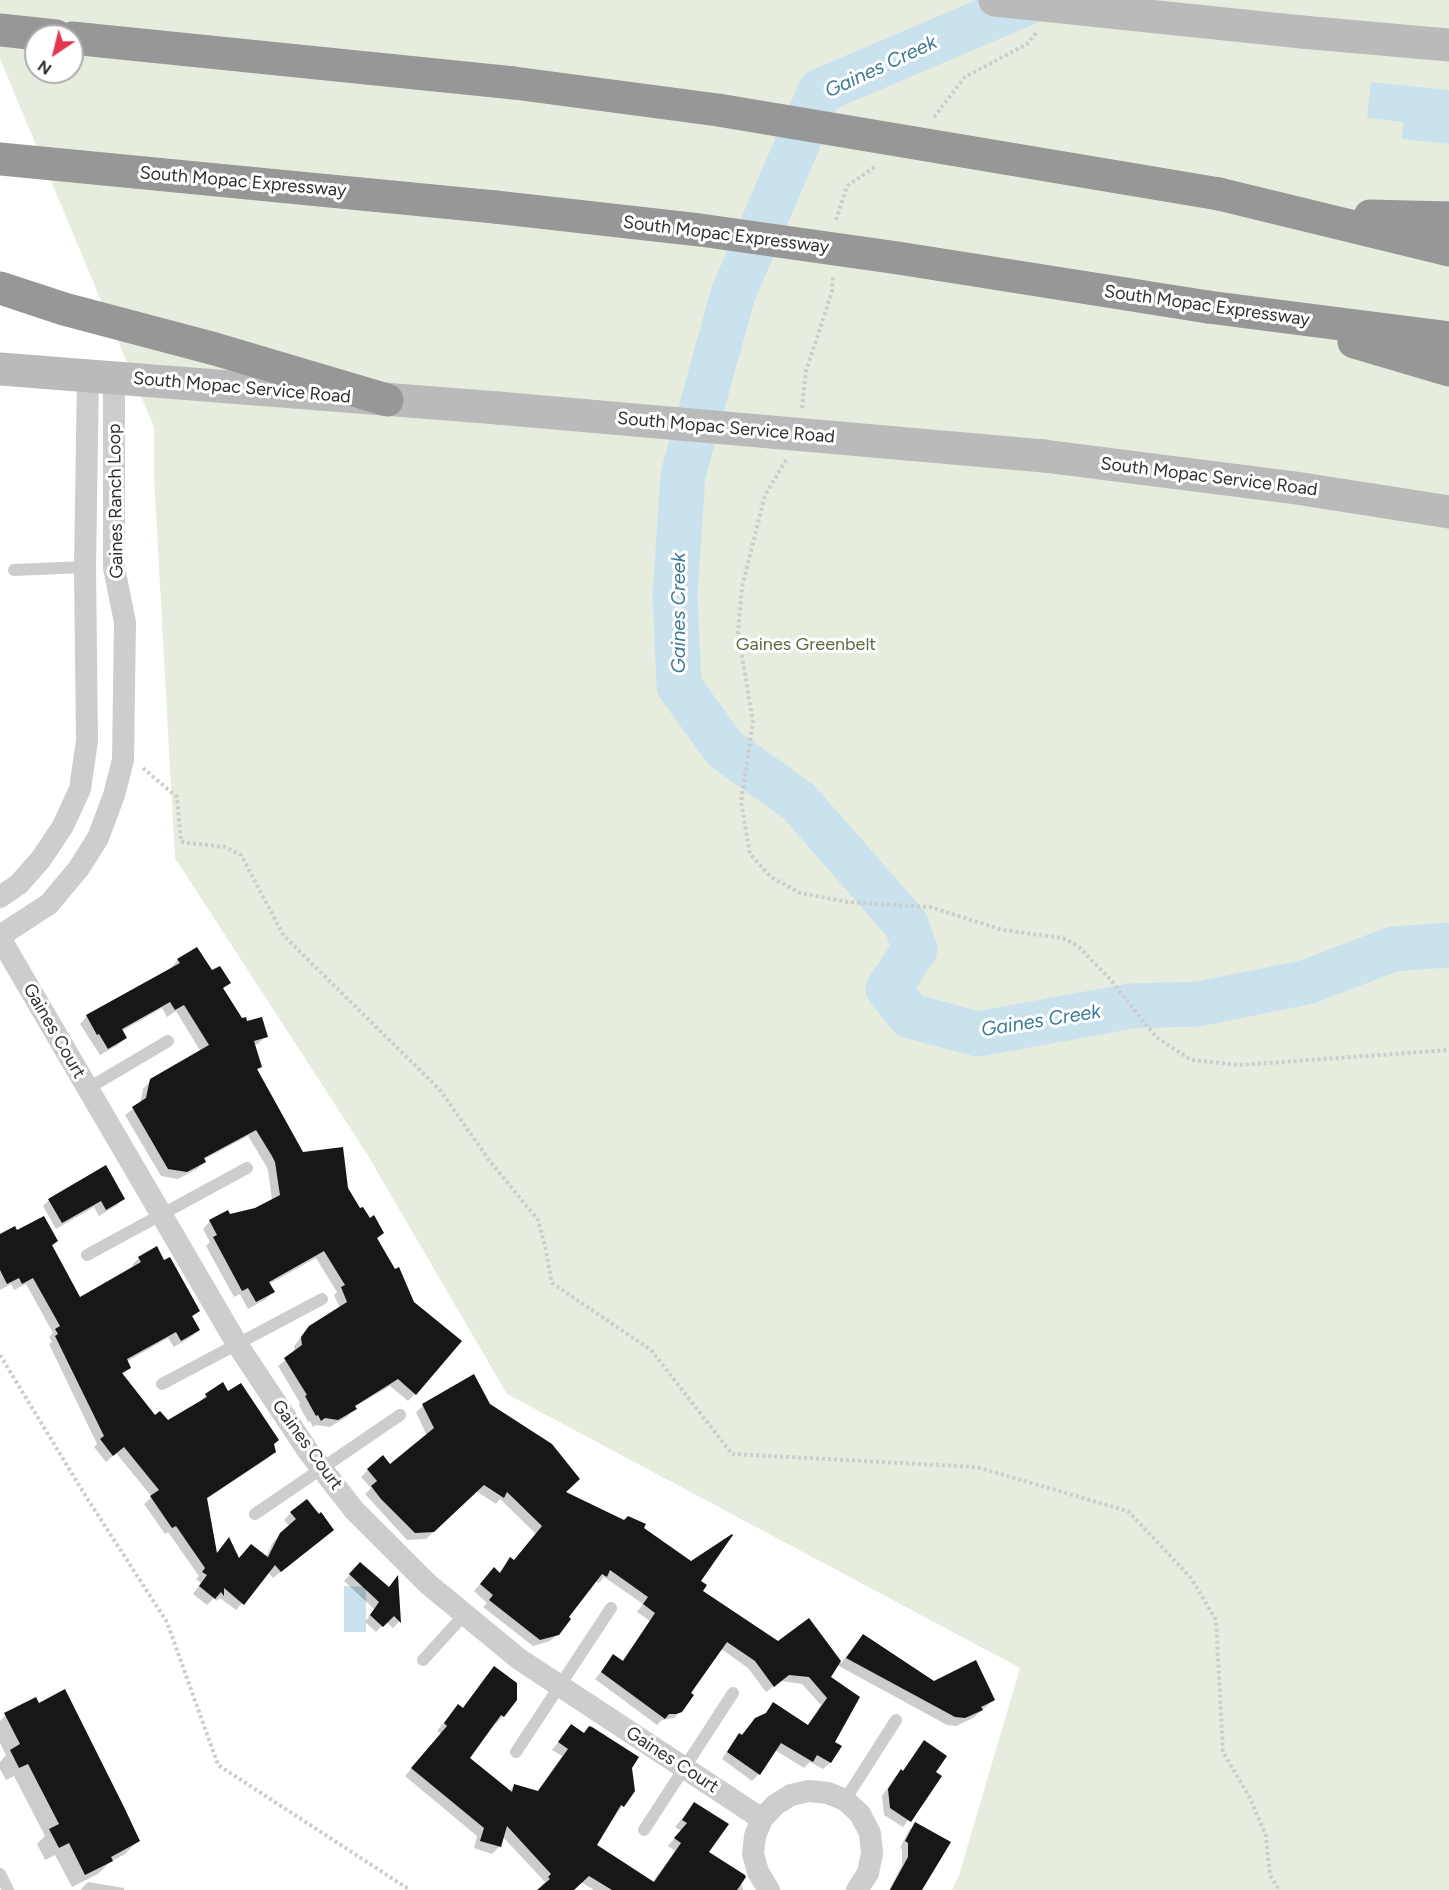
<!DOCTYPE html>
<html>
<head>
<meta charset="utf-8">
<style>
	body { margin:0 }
	#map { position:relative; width:1449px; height:1890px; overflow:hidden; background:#fff; font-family:Figtree,sans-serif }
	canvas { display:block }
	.north { position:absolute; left:24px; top:24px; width:60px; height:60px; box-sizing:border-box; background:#fff; border:2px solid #acacac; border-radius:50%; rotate:215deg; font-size:16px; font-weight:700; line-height:24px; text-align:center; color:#303030 }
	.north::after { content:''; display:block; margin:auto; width:21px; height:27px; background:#e63350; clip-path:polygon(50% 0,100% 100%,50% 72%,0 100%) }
</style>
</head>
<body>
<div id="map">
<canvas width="1449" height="1890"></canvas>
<div class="north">N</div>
</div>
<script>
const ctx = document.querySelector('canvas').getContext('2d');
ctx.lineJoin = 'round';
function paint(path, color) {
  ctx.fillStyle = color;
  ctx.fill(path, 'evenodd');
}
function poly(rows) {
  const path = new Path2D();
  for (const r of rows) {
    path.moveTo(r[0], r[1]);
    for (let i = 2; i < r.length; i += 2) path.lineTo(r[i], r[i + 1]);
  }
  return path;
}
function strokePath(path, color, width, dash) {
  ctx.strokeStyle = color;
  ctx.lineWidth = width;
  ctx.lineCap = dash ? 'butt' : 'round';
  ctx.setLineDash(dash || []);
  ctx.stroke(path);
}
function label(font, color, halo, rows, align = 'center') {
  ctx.font = font + ' Figtree,sans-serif';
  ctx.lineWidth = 6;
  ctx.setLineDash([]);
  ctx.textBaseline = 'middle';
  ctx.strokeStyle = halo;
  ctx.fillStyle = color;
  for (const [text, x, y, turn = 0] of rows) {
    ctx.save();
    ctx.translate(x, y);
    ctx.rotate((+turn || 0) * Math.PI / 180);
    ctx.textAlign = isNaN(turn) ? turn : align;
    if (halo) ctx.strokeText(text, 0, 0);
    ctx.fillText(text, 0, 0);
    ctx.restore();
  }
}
const green = poly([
	[0,0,1449,0,1449,1890,952,1890,959,1875,1020,1668,507,1394,367,1154,175,858,154,476,154,427,0,59],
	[36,36,72,36,72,72,36,72]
]);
const water = poly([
	[1371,82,1449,90,1449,144,1402,139,1403,122,1367,118],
	[344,1586,366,1587,366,1632,344,1632]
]);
const shadow = poly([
	[178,960,212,972,229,982,222,989,241,1020,266,1036,258,1044,254,1045,261,1067,256,1071,302,1153,346,1189,360,1210,383,1233,376,1240,415,1394,408,1401,390,1386,354,1407,348,1416,330,1427,316,1425,313,1427,310,1421,308,1422,299,1405,300,1403,278,1366,295,1352,294,1346,309,1327,340,1308,334,1295,337,1292,316,1258,269,1284,273,1292,266,1299,248,1309,240,1294,234,1297,206,1246,210,1242,203,1229,210,1221,256,1209,272,1200,268,1170,265,1164,248,1136,203,1160,204,1162,197,1169,178,1179,161,1176,125,1115,140,1104,143,1089,151,1081,201,1052,176,1011,167,1017,162,1008,122,1031,125,1038,118,1045,100,1055,80,1024,87,1016,172,969,171,968],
	[123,1199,117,1205,99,1216,94,1207,56,1229,43,1206,49,1200],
	[17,1233,57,1241,51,1247,79,1299,134,1268,132,1265,139,1258,164,1262,198,1311,191,1318,199,1330,191,1337,174,1347,168,1338,126,1362,129,1368,122,1376,155,1417,168,1422,199,1402,206,1395,272,1444,274,1452,267,1459,206,1499,216,1555,222,1546,238,1560,266,1557,273,1542,289,1526,284,1520,291,1513,332,1530,273,1578,268,1572,236,1610,220,1598,216,1601,214,1598,207,1605,193,1594,201,1583,196,1579,199,1576,168,1532,165,1534,144,1504,152,1497,116,1453,106,1462,94,1447,97,1444,49,1344,52,1342,49,1337,53,1333,26,1284,14,1290,11,1284,0,1290,0,1235],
	[489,1405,564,1493,642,1529,699,1581,701,1592,778,1643,809,1620,841,1663,863,1635,934,1683,994,1700,973,1718,956,1726,947,1725,837,1665,829,1678,833,1743,840,1747,830,1763,823,1769,810,1762,804,1768,775,1750,759,1774,752,1781,722,1759,733,1742,763,1716,773,1704,807,1726,821,1705,802,1684,781,1681,766,1692,748,1668,720,1648,689,1693,681,1711,674,1718,662,1720,657,1725,595,1679,614,1656,622,1661,650,1621,637,1612,643,1604,604,1577,599,1583,595,1581,567,1617,558,1634,550,1641,533,1646,483,1607,487,1603,474,1591,487,1576,499,1573,510,1559,514,1561,536,1534,500,1499,496,1504,476,1491,426,1539,407,1540,365,1494,371,1488,361,1477,368,1470,390,1466,427,1436,416,1412,423,1406],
	[360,1564,388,1588,397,1578,399,1622,393,1628,386,1622,376,1632,365,1622,374,1609,344,1581],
	[487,1675,515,1699,503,1716,496,1724,494,1723,468,1758,508,1792,515,1785,537,1792,562,1756,552,1750,571,1726,631,1768,633,1790,595,1846,652,1883,675,1851,668,1846,681,1831,675,1827,694,1804,707,1852,741,1882,743,1890,594,1890,581,1882,572,1890,547,1890,542,1885,545,1882,502,1836,499,1847,492,1854,474,1848,477,1836,405,1776,441,1734,437,1731,451,1714,458,1706,462,1709],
	[8,1713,138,1841,125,1854,110,1862,98,1874,72,1887,55,1855,45,1860,37,1844,45,1836,14,1776,6,1780,0,1769,0,1762,6,1755,0,1743,0,1721],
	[924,1742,934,1772,940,1776,903,1827,884,1815,882,1796,895,1777,902,1772],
	[916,1824,921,1890,889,1890,902,1865,902,1849,900,1848,909,1830],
	[88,1882,124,1888,124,1890,80,1890]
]);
const river = poly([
	[1033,0,820,91,733,294,683,475,675,595,679,686,725,749,799,802,906,924,915,949,888,989,910,1016,978,1034,1131,1006,1198,1004,1307,982,1393,949,1449,945]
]);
const building = poly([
	[197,947,212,970,220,966,231,983,223,988,242,1018,246,1017,247,1021,262,1017,268,1037,254,1041,262,1067,257,1069,303,1152,343,1147,348,1188,360,1208,363,1207,370,1218,374,1215,384,1233,377,1238,395,1269,399,1267,414,1302,462,1341,416,1395,398,1379,355,1406,357,1409,338,1420,325,1418,321,1421,318,1415,316,1416,305,1396,307,1395,284,1358,302,1345,301,1337,309,1326,347,1302,341,1287,345,1285,324,1251,269,1282,275,1292,256,1302,248,1288,242,1291,213,1237,217,1235,209,1220,228,1210,230,1214,255,1208,280,1195,275,1162,272,1156,256,1130,204,1158,206,1162,187,1172,168,1169,132,1107,146,1098,150,1079,209,1045,184,1005,175,1010,170,1002,122,1029,127,1038,108,1049,99,1034,97,1035,86,1015,180,963,177,959],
	[106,1165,125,1199,106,1210,101,1201,62,1223,48,1199],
	[44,1216,58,1241,52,1245,80,1297,141,1262,138,1257,157,1246,164,1260,170,1257,200,1311,192,1316,200,1330,181,1341,176,1332,127,1359,131,1368,122,1373,155,1415,160,1411,168,1420,207,1397,205,1394,223,1382,228,1391,241,1383,279,1440,274,1444,276,1452,207,1498,217,1553,229,1537,239,1558,251,1544,269,1558,268,1557,280,1533,296,1519,290,1512,307,1499,319,1514,321,1512,334,1530,281,1572,275,1565,244,1605,224,1588,224,1596,221,1592,215,1599,199,1586,207,1575,202,1572,205,1568,176,1526,172,1528,150,1496,159,1490,124,1447,113,1456,100,1439,104,1436,55,1336,58,1334,55,1329,60,1326,33,1278,22,1284,19,1278,7,1284,0,1270,0,1234,15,1226,17,1230],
	[474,1374,490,1404,552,1444,580,1479,566,1492,624,1520,628,1516,646,1524,644,1528,691,1561,732,1534,733,1535,701,1581,707,1585,703,1591,778,1641,809,1618,841,1661,831,1677,860,1697,835,1742,842,1746,831,1763,817,1755,813,1762,781,1743,760,1775,727,1752,739,1733,742,1735,755,1718,766,1713,773,1702,808,1725,827,1698,809,1677,789,1675,774,1687,755,1661,727,1642,691,1693,694,1695,682,1712,676,1714,669,1714,665,1719,601,1672,613,1654,623,1661,655,1613,643,1604,648,1597,610,1570,607,1577,602,1574,569,1617,571,1619,559,1635,540,1640,489,1600,493,1595,480,1584,494,1567,500,1573,510,1557,514,1560,542,1526,507,1492,504,1498,484,1485,434,1532,415,1533,381,1499,371,1486,377,1481,367,1469,383,1455,390,1464,434,1428,422,1404],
	[360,1562,389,1587,398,1575,401,1623,394,1616,383,1627,370,1615,379,1602,349,1574],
	[863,1634,934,1681,976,1660,995,1700,981,1707,983,1710,965,1718,955,1717,846,1658],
	[494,1666,517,1683,517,1700,504,1717,501,1715,470,1758,512,1792,514,1784,538,1791,568,1749,558,1742,571,1724,584,1733,589,1726,592,1727,639,1757,632,1768,635,1791,624,1807,621,1805,597,1845,654,1882,681,1843,674,1838,687,1823,682,1820,694,1802,729,1824,709,1852,745,1875,746,1877,737,1890,612,1890,589,1876,574,1890,537,1890,550,1879,548,1877,551,1874,507,1826,501,1847,480,1841,484,1828,411,1768,447,1726,444,1723,458,1704,463,1708],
	[65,1689,124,1807,140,1841,111,1857,113,1861,85,1875,69,1843,59,1848,49,1829,59,1824,28,1764,19,1768,10,1750,20,1744,4,1713,36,1697,39,1703],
	[924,1740,947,1756,936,1772,942,1776,911,1822,890,1808,888,1789,901,1769,903,1771],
	[915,1822,951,1842,922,1890,890,1890,908,1857,908,1843,905,1841]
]);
const path = poly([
	[934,117,965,77,1027,44,1037,32],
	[836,220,847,186,876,166],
	[802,408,806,371,832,292,833,275],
	[786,460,765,495,742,587,738,632,753,722,741,802,750,854,771,877,800,893,848,902,930,907,1003,930,1063,938,1078,946,1110,979,1156,1037,1191,1060,1240,1065,1449,1050],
	[143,768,177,797,181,842,225,847,241,855,284,936,440,1090,489,1160,538,1220,545,1246,552,1283,651,1350,732,1454,976,1467,1128,1511,1191,1578,1216,1620,1223,1752,1250,1798,1266,1836,1270,1875,1279,1890],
	[0,1355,85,1495,167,1622,218,1765,410,1890]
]);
const lane = poly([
	[14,570,85,567],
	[87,1089,168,1041],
	[87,1255,247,1168],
	[162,1384,322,1299],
	[255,1514,400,1415],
	[423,1660,465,1614],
	[516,1752,611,1608],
	[845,1800,896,1720],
	[644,1830,733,1693],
	[0,1874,8,1890]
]);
const street = poly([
	[0,897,19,884,41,859,63,826,80,789,87,741,85,567,88,375],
	[0,936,49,904,79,868,98,838,114,795,123,760,125,622,114,568,114,378],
	[0,938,237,1344,308,1451,354,1510,428,1584,519,1659,762,1819],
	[769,1890,758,1872,753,1854,755,1836,762,1819,775,1805,791,1795,809,1791,828,1793,845,1800,860,1814,870,1833,872,1853,868,1873,857,1890]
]);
const secondary = poly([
	[1302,32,1449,45],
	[0,369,498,408],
	[1044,456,1296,488,1449,512]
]);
const highway = poly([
	[0,30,56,36],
	[72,38,514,83],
	[0,159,495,207],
	[1219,194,1449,250],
	[1370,216,1449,218],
	[0,288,64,309,215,349,387,400],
	[1208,307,1449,338],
	[1354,342,1449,370]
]);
const secondaryBridge = poly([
	[995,0,1302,32],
	[498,408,1044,456]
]);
const highwayBridge = poly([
	[514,83,718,110,1219,194],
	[495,207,700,230,898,258,1208,307]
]);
const streetNames = [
	["South Mopac Expressway",243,182,5],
	["South Mopac Expressway",726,235,7],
	["South Mopac Expressway",1207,306,8],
	["South Mopac Service Road",242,388,5],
	["South Mopac Service Road",726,428,5],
	["South Mopac Service Road",1209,477,7],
	["Gaines Ranch Loop",116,501,-91],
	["Gaines Court",54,1031,60],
	["Gaines Court",307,1445,54],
	["Gaines Court",672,1760,33]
];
const parkNames = [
	["Gaines Greenbelt",806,645]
];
const waterNames = [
	["Gaines Creek",881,67,-25],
	["Gaines Creek",679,613,-90],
	["Gaines Creek",1041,1021,-9]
];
paint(green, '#e7edde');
paint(water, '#cae2ed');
paint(shadow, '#0003');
strokePath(river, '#cae2ed', 45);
paint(building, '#171717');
strokePath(path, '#cdcdcd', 4, [3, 3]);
strokePath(lane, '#cdcdcd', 12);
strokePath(street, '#cdcdcd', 22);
strokePath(secondary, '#bababa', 33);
strokePath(highway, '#979797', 33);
strokePath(secondaryBridge, '#bababa', 33);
strokePath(highwayBridge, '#979797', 33);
label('18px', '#303030', '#fff', streetNames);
label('18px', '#576c3d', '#fff', parkNames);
label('italic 20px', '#3d7993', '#fff', waterNames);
</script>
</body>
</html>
